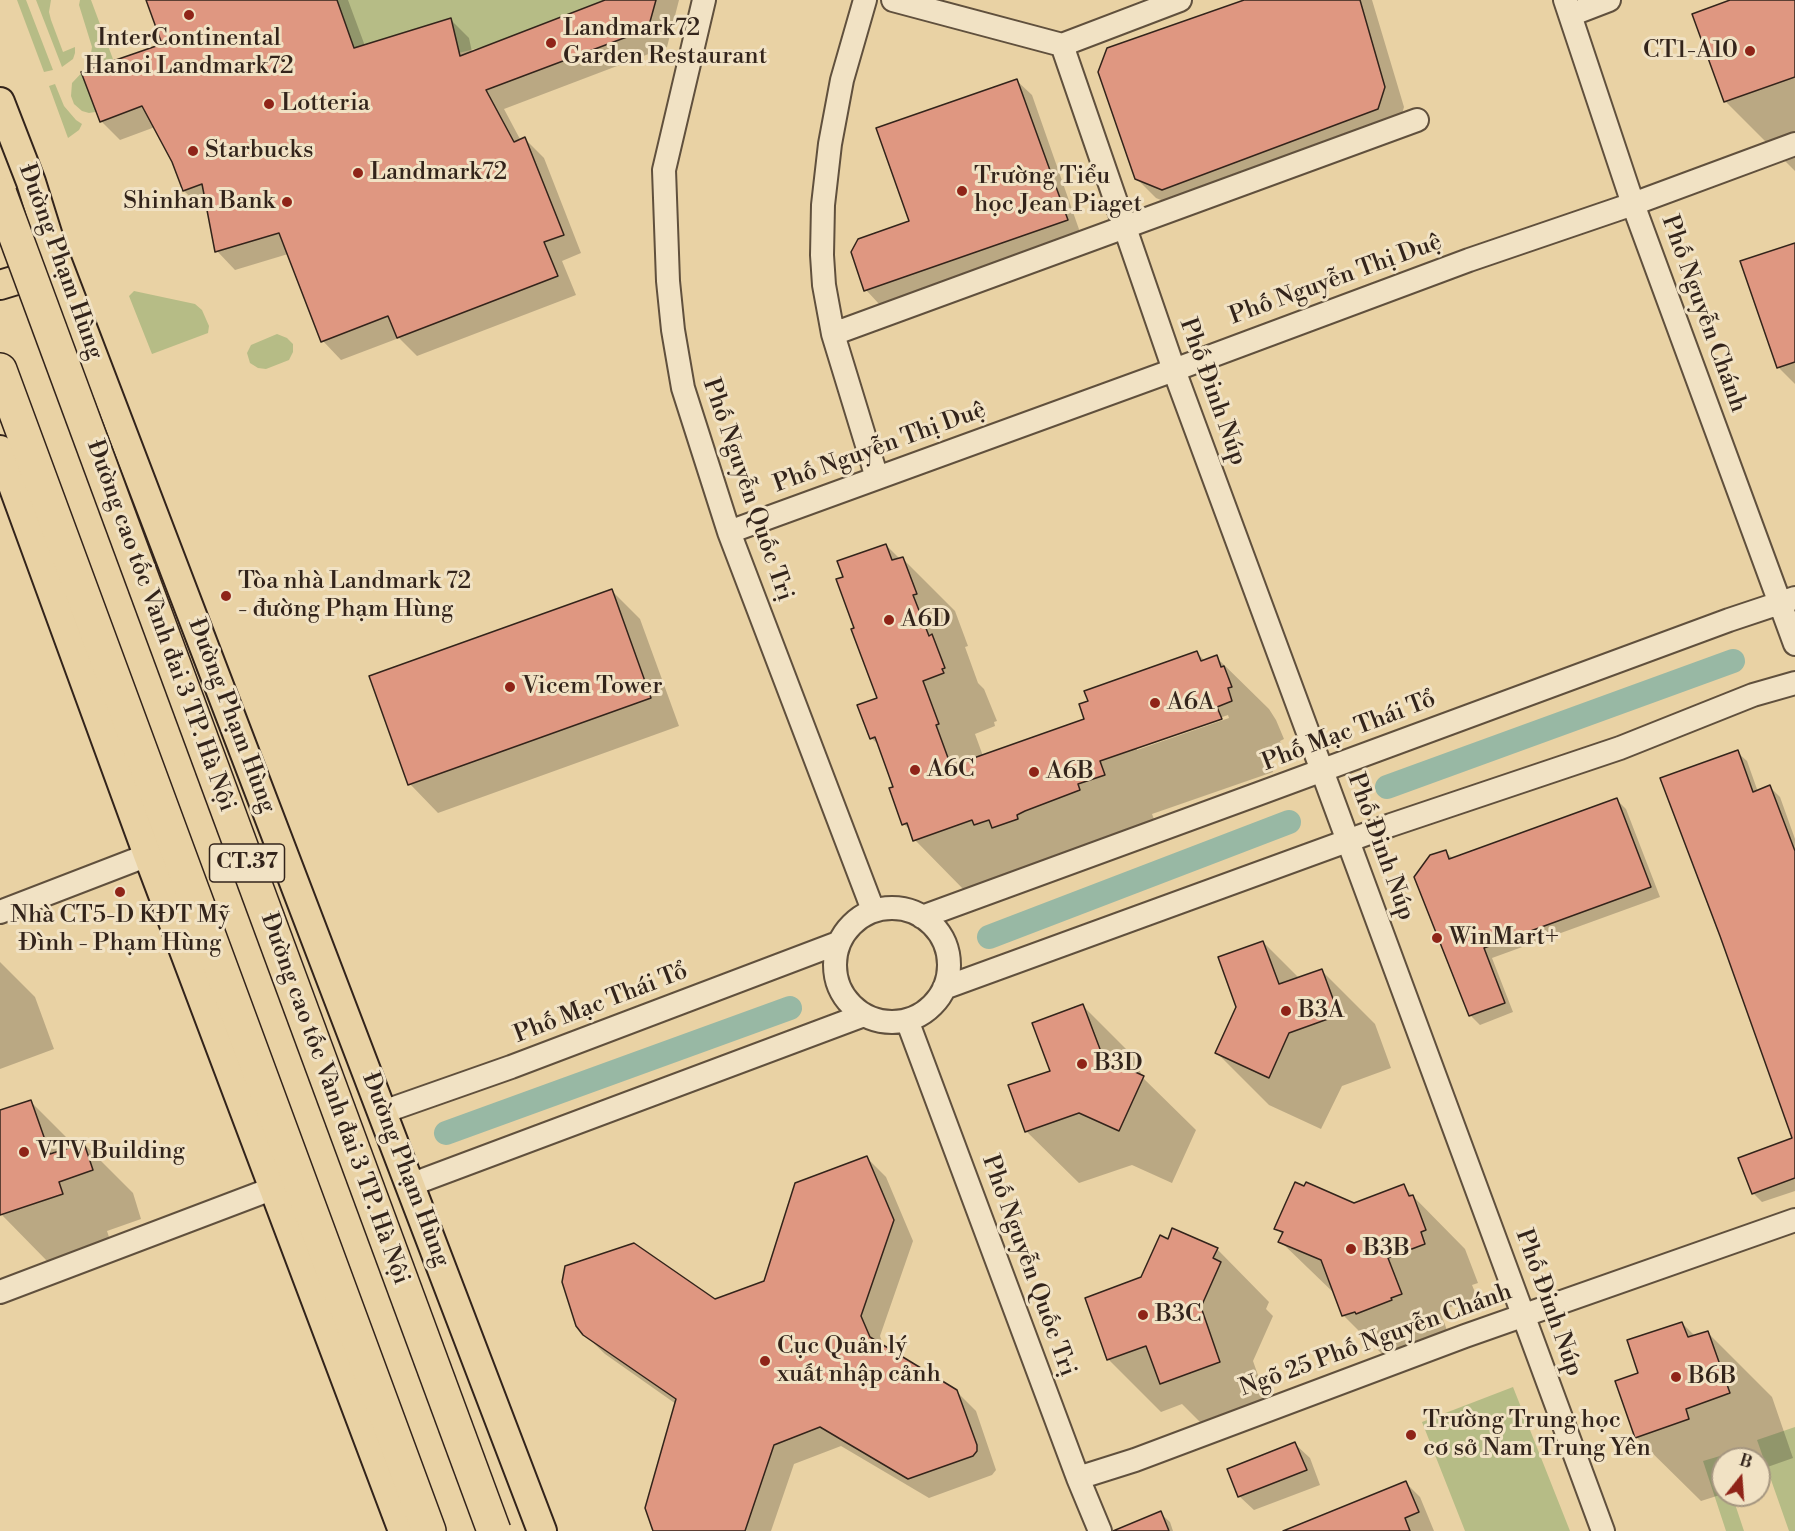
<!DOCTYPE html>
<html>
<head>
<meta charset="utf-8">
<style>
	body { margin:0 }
	#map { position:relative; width:1795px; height:1531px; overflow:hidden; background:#e9d2a4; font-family:"Libre Bodoni",serif }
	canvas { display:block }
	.north { position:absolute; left:1711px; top:1447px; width:60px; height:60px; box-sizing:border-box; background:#f1e2c4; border:2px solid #a59680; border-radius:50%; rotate:17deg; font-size:16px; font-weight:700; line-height:24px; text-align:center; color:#33241b }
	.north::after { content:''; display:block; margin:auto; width:21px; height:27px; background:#8f2418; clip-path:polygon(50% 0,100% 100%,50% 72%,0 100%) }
</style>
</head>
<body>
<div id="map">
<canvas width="1795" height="1531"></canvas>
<div class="north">B</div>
</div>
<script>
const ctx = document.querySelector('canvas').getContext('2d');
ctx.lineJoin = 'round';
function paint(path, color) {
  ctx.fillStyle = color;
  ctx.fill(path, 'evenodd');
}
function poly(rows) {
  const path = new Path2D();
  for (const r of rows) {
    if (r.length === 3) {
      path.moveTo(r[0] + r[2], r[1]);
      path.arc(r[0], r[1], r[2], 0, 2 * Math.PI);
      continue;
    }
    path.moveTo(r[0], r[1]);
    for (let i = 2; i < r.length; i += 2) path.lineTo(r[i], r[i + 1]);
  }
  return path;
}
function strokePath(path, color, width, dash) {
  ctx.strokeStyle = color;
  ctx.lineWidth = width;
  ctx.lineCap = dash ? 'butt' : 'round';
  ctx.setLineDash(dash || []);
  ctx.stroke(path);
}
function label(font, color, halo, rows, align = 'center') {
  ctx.font = font + ' "Libre Bodoni",serif';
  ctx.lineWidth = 6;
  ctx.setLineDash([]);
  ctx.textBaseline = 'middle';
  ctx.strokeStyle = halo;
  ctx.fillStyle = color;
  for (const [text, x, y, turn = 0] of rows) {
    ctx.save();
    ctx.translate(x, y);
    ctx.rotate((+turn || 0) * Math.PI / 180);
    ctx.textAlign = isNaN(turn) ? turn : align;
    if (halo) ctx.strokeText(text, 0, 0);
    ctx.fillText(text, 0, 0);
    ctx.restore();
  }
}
const green = poly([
	[17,0,26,0,53,70,44,72],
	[36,0,51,0,49,12,51,20,63,52,75,47,75,53,73,59,62,67],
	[80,0,91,0,120,78,108,104,95,112,89,113,82,111,74,104,71,96,72,83,89,65,92,47,79,5],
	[337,0,605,0,486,46,459,53,451,18,354,48],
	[55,84,64,106,76,120,82,124,79,130,68,138,49,86],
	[134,291,195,304,202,310,209,326,208,333,152,354,129,296],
	[277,334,287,338,293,344,293,352,289,360,266,369,258,368,250,363,247,353,251,345],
	[1513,1387,1570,1531,1465,1531,1422,1422],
	[1795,1427,1795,1531,1789,1531,1757,1440],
	[1720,1456,1723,1466,1723,1495,1732,1495,1744,1531,1726,1531,1703,1461]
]);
const shadow = poly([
	[147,0,348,0,365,46,450,19,469,38,472,52,609,0,679,0,667,47,504,109,521,141,525,139,544,158,581,253,562,261,576,295,417,356,399,338,341,360,323,341,288,254,235,270,217,251,208,207,203,209,184,191,174,161,155,127,120,140,101,121,164,45],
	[1249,0,1372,0,1404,107,1398,128,1183,209,1156,198,1136,178],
	[1735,0,1795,0,1795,171,1725,101],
	[1017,81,1032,95,1081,235,880,305,866,290,911,222],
	[1795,244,1795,384,1778,367],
	[886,545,900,559,902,558,955,611,968,646,965,647,978,683,984,689,997,721,994,722,995,726,975,734,983,756,1086,720,1197,653,1205,661,1216,657,1269,709,1276,720,1284,739,1280,741,1284,754,1269,759,1273,772,1152,814,1157,827,967,893,915,840,912,832,904,824,895,788,880,746,871,738,879,699,856,629,845,578],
	[1228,715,1229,718,1137,750,1137,747],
	[612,591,640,619,679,726,438,813,410,784],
	[1737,752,1747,761,1758,792,1770,787,1780,797,1795,839,1795,1191,1762,1202,1753,1193,1795,1139,1662,779],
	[1617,800,1626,809,1660,897,1492,958,1513,1012,1480,1025,1470,1015,1445,851,1453,859],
	[1263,942,1300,979,1322,971,1375,1024,1391,1068,1342,1086,1321,1129,1269,1105,1217,1053,1238,1007],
	[0,962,35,997,54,1049,0,1069],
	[1083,1006,1136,1059,1142,1077,1196,1130,1172,1183,1132,1165,1079,1183,1026,1131,1051,1072],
	[31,1102,76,1147,84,1144,133,1193,141,1219,107,1231,111,1243,49,1263,0,1213,0,1112],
	[867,1158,886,1177,913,1241,880,1336,884,1347,956,1391,976,1411,996,1470,992,1475,929,1498,841,1446,794,1464,771,1531,655,1531,676,1404,605,1354,584,1334,715,1301,765,1282],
	[1403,1186,1465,1249,1478,1283,1472,1285,1477,1297,1440,1311,1453,1347,1396,1368,1343,1315,1336,1295,1280,1241,1283,1235,1276,1228,1354,1204],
	[1168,1241,1217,1249,1269,1302,1266,1309,1273,1316,1253,1361,1272,1415,1214,1436,1182,1404,1161,1412,1108,1359,1142,1279],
	[1682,1323,1695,1336,1707,1332,1772,1397,1793,1458,1759,1470,1759,1459,1723,1459,1723,1494,1701,1501,1636,1437,1640,1374],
	[1295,1444,1310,1458,1320,1485,1254,1510,1239,1496],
	[1406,1483,1420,1497,1434,1531,1284,1531],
	[1160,1513,1170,1522,1173,1531,1143,1531]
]);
const canal = poly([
	[1387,787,1733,661],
	[989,937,1289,822],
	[446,1133,790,1008]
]);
const building = poly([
	[146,0,337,0,354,48,451,18,460,56,605,0,656,0,648,29,486,90,514,142,525,137,564,235,544,242,558,276,397,338,388,316,321,342,279,233,215,252,202,184,183,191,172,162,142,106,100,122,81,72,162,44,146,0],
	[1244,0,1360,0,1385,87,1378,109,1162,190,1135,179,1098,72,1107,48,1244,0],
	[1730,0,1795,0,1795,77,1724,102,1692,14,1730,0],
	[1017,79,1068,220,864,291,851,252,858,239,909,221,876,128,1017,79],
	[1795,243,1795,362,1777,368,1740,261,1795,243],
	[886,544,892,560,903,557,917,594,913,595,929,636,932,634,945,668,942,669,944,673,923,681,939,724,936,725,951,766,1084,719,1079,704,1088,701,1084,691,1197,651,1201,661,1217,655,1221,667,1224,666,1232,687,1228,688,1232,701,1217,707,1222,719,1100,761,1105,775,1078,784,1080,790,1025,811,1017,815,1018,819,992,828,989,820,974,825,972,820,913,841,907,823,902,825,889,788,893,787,875,737,870,739,857,705,877,698,851,629,854,628,836,579,843,577,837,561,886,544],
	[612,589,651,698,408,785,369,676,612,589],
	[1738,750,1753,792,1770,785,1795,851,1795,1178,1752,1194,1738,1158,1792,1138,1720,936,1660,778,1738,750],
	[1617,798,1651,887,1484,948,1505,1003,1469,1016,1414,877,1430,855,1446,850,1449,859,1617,798],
	[1263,941,1279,984,1322,969,1339,1015,1289,1033,1269,1078,1215,1053,1236,1007,1218,957,1263,941],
	[1083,1004,1103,1057,1144,1076,1119,1131,1079,1113,1025,1132,1008,1085,1050,1071,1032,1023,1083,1004],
	[31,1100,50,1154,84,1143,93,1170,59,1182,63,1194,0,1215,0,1110,31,1100],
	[867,1156,894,1220,861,1316,870,1337,957,1390,977,1445,977,1451,973,1456,908,1479,820,1427,774,1445,745,1531,653,1531,645,1508,676,1399,583,1335,576,1326,562,1282,565,1266,634,1243,715,1299,764,1281,795,1183,867,1156],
	[1295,1182,1304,1186,1306,1182,1354,1203,1404,1184,1409,1196,1413,1195,1426,1230,1421,1232,1425,1244,1388,1258,1402,1294,1391,1298,1392,1300,1356,1314,1355,1312,1342,1316,1321,1260,1278,1242,1283,1232,1274,1229,1295,1182],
	[1172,1228,1218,1248,1213,1258,1221,1262,1201,1307,1220,1362,1160,1384,1146,1346,1107,1360,1085,1298,1141,1277,1160,1235,1168,1239,1172,1228],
	[1682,1322,1688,1337,1708,1331,1730,1393,1686,1409,1689,1419,1635,1438,1615,1381,1638,1373,1627,1340,1682,1322],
	[1295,1442,1307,1470,1238,1497,1227,1469,1295,1442],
	[1406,1481,1419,1512,1405,1518,1410,1531,1283,1531,1406,1481],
	[1161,1511,1169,1531,1113,1531,1161,1511]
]);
const minor = poly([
	[704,0,664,170,668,281,673,330,683,388,729,532,873,910],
	[865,0,842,80,830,144,823,205,822,255,824,285,833,334,877,478],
	[893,0,1062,45],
	[1180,0,1062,45,1174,370,1603,1531],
	[1565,0,1633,204,1795,644],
	[1570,15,1609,0],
	[833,334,1417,120],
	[729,532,1174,370,1469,260,1633,204,1795,144],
	[892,965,57],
	[0,912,148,855],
	[922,917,1258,794,1729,620,1795,598],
	[944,988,1391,825,1620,748,1753,695,1795,683],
	[907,1020,1078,1478,1100,1531],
	[383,1112,511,1067,838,943],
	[410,1185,864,1015],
	[0,1292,274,1188],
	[1078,1478,1135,1460,1465,1336,1795,1220]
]);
const major = poly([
	[0,102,31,182,51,246,542,1531],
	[0,285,23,278,42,264,45,258],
	[0,450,148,855,403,1531]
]);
const highway = poly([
	[0,370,429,1531]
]);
const highwayBridge = poly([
	[0,194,494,1531]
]);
const markers = [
	[189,15,6,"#8f2418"],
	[551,43,6,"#8f2418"],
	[1750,51,6,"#8f2418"],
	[269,104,6,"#8f2418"],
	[193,151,6,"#8f2418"],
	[358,173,6,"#8f2418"],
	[962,191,6,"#8f2418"],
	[287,202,6,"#8f2418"],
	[226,596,6,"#8f2418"],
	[889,620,6,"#8f2418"],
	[510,687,6,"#8f2418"],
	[1155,703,6,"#8f2418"],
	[915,770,6,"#8f2418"],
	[1034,772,6,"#8f2418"],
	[120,892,6,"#8f2418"],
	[1437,938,6,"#8f2418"],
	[1286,1011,6,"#8f2418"],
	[1082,1064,6,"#8f2418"],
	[24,1152,6,"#8f2418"],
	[1351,1249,6,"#8f2418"],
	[1143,1315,6,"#8f2418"],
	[765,1361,6,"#8f2418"],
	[1676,1377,6,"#8f2418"],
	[1411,1435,6,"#8f2418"]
];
const shields = [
	[247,863,75]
];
const shieldNames = [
	["CT.37",247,863]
];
const poiNames = [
	["Landmark72",563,29],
	["Garden Restaurant",563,57],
	["InterContinental",189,39,"center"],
	["Hanoi Landmark72",189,67,"center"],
	["CT1-A10",1738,51,"right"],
	["Lotteria",281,104],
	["Starbucks",205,151],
	["Landmark72",370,173],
	["Trường Tiểu",974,177],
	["học Jean Piaget",974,205],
	["Shinhan Bank",275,202,"right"],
	["Tòa nhà Landmark 72",238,582],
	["- đường Phạm Hùng",238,610],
	["A6D",901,620],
	["Vicem Tower",522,687],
	["A6A",1167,703],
	["A6C",927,770],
	["A6B",1046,772],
	["Nhà CT5-D KĐT Mỹ",120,916,"center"],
	["Đình - Phạm Hùng",120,944,"center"],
	["WinMart+",1449,938],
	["B3A",1298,1011],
	["B3D",1094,1064],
	["VTV Building",36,1152],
	["B3B",1363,1249],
	["B3C",1155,1315],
	["Cục Quản lý",777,1347],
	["xuất nhập cảnh",777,1375],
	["B6B",1688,1377],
	["Trường Trung học",1423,1421],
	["cơ sở Nam Trung Yên",1423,1449]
];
const streetNames = [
	["Đường Phạm Hùng",60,262,70],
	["Phố Nguyễn Thị Duệ",1336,280,-20],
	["Phố Nguyễn Chánh",1703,314,70],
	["Phố Đinh Núp",1212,392,70],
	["Phố Nguyễn Thị Duệ",880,448,-20],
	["Phố Nguyễn Quốc Trị",747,490,71],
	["Đường cao tốc Vành đai 3 TP. Hà Nội",160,626,70],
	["Đường Phạm Hùng",231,716,69],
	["Phố Mạc Thái Tổ",1349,732,-21],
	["Phố Đinh Núp",1380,847,70],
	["Phố Mạc Thái Tổ",601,1004,-21],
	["Đường cao tốc Vành đai 3 TP. Hà Nội",334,1099,70],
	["Đường Phạm Hùng",405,1170,69],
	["Phố Nguyễn Quốc Trị",1028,1266,70],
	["Phố Đinh Núp",1548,1303,70],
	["Ngõ 25 Phố Nguyễn Chánh",1376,1341,-20]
];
paint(green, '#b6bc86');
paint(shadow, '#0003');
strokePath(canal, '#98b8a4', 24);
paint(building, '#df9781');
strokePath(building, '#33241b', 1.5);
strokePath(minor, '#60503d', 26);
strokePath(major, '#33241b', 32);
strokePath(highway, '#33241b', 36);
strokePath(minor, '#f1e2c4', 22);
strokePath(major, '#e9d2a4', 28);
strokePath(highway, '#e9d2a4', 33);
strokePath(highwayBridge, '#33241b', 36, []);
strokePath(highwayBridge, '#e9d2a4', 33);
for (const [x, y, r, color] of markers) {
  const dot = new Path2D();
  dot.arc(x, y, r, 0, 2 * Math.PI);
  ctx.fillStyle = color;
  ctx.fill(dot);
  strokePath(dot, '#f1e2c4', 2);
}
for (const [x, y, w] of shields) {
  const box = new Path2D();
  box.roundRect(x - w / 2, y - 19, w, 38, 4.5);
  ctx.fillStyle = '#f1e2c4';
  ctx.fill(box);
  strokePath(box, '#33241b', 1.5);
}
label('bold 22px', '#33241b', null, shieldNames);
label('24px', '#33241b', '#f1e2c4', poiNames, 'left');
label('24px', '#33241b', '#f1e2c4', streetNames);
</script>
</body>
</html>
